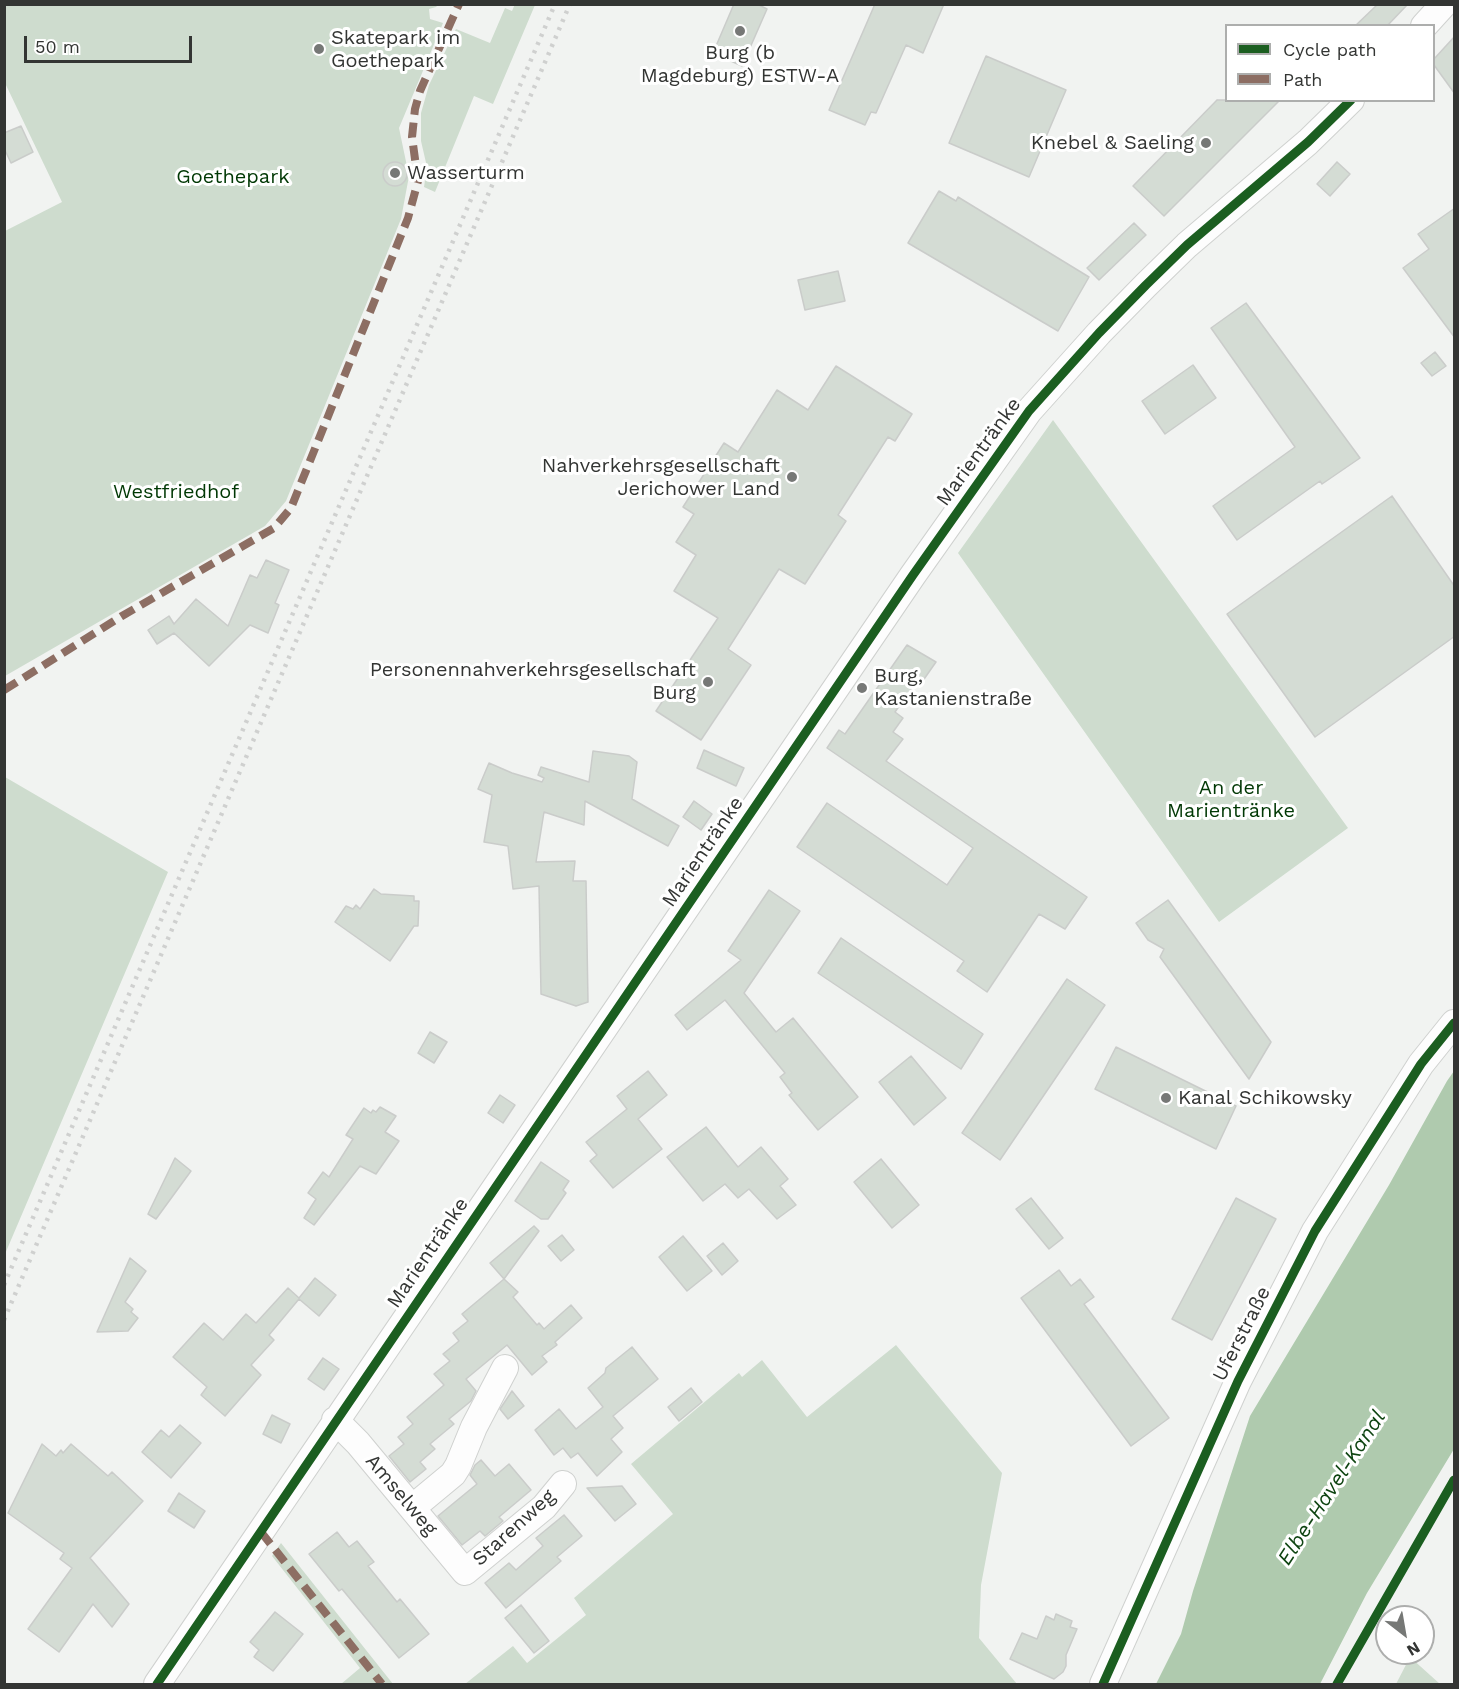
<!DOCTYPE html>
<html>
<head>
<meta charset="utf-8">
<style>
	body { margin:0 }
	#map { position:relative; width:1459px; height:1689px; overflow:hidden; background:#f1f3f1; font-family:"Work Sans",sans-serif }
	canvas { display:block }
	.frame { position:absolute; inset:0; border:6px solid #333533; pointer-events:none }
	.legend { position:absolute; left:1225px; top:24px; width:210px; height:78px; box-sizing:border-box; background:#fff; border:2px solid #adaead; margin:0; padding:8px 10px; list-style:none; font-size:18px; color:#333533 }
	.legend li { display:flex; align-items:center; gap:12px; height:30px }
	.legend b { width:30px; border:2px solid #adaead }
	.north { position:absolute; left:1375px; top:1605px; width:60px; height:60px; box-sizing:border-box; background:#fff; border:2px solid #adaead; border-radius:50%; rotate:149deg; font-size:16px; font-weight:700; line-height:24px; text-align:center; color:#333533 }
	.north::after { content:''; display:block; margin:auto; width:21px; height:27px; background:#767876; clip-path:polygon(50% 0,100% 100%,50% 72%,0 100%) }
	.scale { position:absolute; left:24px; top:36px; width:168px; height:27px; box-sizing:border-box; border:3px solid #333533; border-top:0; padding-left:8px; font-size:18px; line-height:21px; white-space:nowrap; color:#333533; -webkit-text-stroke:4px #fff; paint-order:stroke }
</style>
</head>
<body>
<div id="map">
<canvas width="1459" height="1689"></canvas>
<div class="frame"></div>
<ul class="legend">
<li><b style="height:8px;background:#1b5e20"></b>Cycle path</li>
<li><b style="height:8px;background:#8d6e63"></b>Path</li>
</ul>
<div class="north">N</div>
<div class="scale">50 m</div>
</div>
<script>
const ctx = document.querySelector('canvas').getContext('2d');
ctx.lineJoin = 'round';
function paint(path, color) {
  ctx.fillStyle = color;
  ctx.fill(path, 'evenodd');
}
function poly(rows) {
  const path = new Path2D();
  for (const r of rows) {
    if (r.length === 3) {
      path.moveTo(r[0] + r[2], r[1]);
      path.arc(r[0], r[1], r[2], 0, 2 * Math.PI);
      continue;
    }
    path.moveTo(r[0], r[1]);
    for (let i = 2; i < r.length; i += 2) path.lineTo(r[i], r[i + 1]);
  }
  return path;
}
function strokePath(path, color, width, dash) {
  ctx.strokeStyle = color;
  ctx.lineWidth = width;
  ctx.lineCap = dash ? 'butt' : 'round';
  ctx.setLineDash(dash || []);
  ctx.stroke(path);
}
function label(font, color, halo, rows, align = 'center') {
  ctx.font = font + ' "Work Sans",sans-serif';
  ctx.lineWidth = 6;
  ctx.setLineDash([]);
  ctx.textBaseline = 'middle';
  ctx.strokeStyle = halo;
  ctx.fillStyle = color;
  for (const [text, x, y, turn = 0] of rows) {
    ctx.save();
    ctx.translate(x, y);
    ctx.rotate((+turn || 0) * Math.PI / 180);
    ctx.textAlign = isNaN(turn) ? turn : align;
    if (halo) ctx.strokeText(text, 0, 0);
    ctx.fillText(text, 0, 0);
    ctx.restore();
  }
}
const green = poly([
	[515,4,535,5,493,104,474,96,435,192,424,187,427,167,421,141,421,113,429,85,456,29,490,43,505,8,512,11],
	[438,5,436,7,429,9,430,19,443,23,399,128,409,176,401,219,286,501,265,526,5,676,5,231,62,202,5,83,5,5],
	[1053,420,1348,828,1219,922,958,553],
	[5,777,168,872,5,1254],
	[896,1345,1002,1473,981,1585,979,1638,1017,1684,465,1684,513,1646,527,1663,586,1615,574,1598,673,1514,631,1464,739,1373,742,1377,762,1360,807,1417],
	[281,1543,393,1684,341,1684,360,1668,272,1556],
	[1410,1657,1440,1684,1396,1684]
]);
const water = poly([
	[1454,1071,1454,1449,1367,1593,1320,1684,1156,1684,1181,1634,1193,1591,1250,1416,1389,1185,1447,1081]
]);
const building = poly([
	[734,4,757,4,767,9,742,66,713,53,734,4],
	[875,4,944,4,923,53,906,45,876,113,871,112,865,125,829,110,875,4],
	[1378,4,1408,4,1387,26,1355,26,1378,4],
	[1455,36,1455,94,1434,65,1434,59,1455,36],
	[986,56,1066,90,1029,177,949,143,986,56],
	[1217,100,1280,100,1164,216,1133,186,1217,100],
	[21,126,33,152,11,163,4,148,4,133,21,126],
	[395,174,12],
	[1337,162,1350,174,1330,196,1317,184,1337,162],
	[939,191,956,201,958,197,1089,277,1058,331,908,243,939,191],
	[1455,208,1455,338,1403,268,1429,249,1418,234,1455,208],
	[1134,223,1146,235,1099,280,1087,268,1134,223],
	[838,271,845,301,805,310,798,280,838,271],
	[1246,303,1360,458,1322,484,1320,481,1237,540,1213,506,1295,447,1211,328,1246,303],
	[1435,352,1446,366,1432,376,1421,363,1435,352],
	[1193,365,1216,398,1165,434,1142,401,1193,365],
	[836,366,912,414,895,441,888,437,838,515,846,521,805,584,779,569,728,649,751,665,701,740,656,711,718,618,674,591,696,555,676,542,694,514,683,507,724,443,738,452,777,390,808,410,836,366],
	[1392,496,1455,587,1455,636,1315,737,1227,614,1392,496],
	[266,560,289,570,275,603,279,605,268,633,250,625,209,666,174,633,157,644,148,630,169,616,174,624,196,599,228,626,250,575,257,578,266,560],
	[907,645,936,662,922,682,918,680,895,712,903,718,893,732,903,739,886,761,1087,897,1065,929,1039,914,987,992,957,971,964,961,797,847,827,803,947,885,973,848,827,748,839,730,845,734,907,645],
	[704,750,744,768,736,786,697,768,704,750],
	[593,751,629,756,637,762,632,799,679,826,668,846,585,801,584,825,544,812,536,862,575,861,573,881,586,881,588,1002,576,1006,541,994,539,886,513,889,508,846,484,842,492,795,478,789,489,763,512,773,542,782,544,778,538,775,541,767,589,782,593,751],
	[694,801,712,814,701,830,683,817,694,801],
	[374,889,381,894,414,896,414,901,419,901,418,926,414,926,390,961,335,922,346,906,353,909,356,905,360,909,374,889],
	[769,890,800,911,744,993,776,1032,793,1018,858,1097,818,1130,789,1095,792,1093,780,1077,785,1073,725,1000,687,1030,675,1015,741,960,728,951,769,890],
	[1168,900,1271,1042,1249,1079,1160,957,1164,949,1148,940,1136,923,1168,900],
	[841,938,983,1034,961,1069,818,973,841,938],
	[1067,979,1105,1005,1000,1160,962,1133,1067,979],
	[430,1032,447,1042,434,1063,418,1053,430,1032],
	[1116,1047,1236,1106,1216,1149,1095,1089,1116,1047],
	[911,1056,946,1098,914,1125,879,1082,911,1056],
	[648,1071,667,1095,638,1119,662,1149,613,1188,590,1161,597,1155,586,1142,627,1109,617,1096,648,1071],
	[500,1095,515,1105,503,1123,488,1113,500,1095],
	[380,1107,396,1116,385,1132,399,1141,376,1174,360,1166,314,1225,304,1218,316,1199,308,1193,323,1172,329,1177,353,1139,346,1135,364,1108,371,1113,373,1110,376,1112,380,1107],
	[706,1127,738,1167,761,1147,788,1179,780,1186,796,1205,777,1219,749,1189,738,1198,725,1184,703,1201,667,1157,706,1127],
	[175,1158,191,1171,156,1219,148,1214,175,1158],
	[881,1159,919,1205,892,1228,854,1182,881,1159],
	[541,1162,569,1181,563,1190,566,1193,548,1219,541,1219,515,1201,541,1162],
	[1031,1198,1063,1238,1049,1249,1016,1209,1031,1198],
	[1236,1198,1276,1219,1212,1340,1172,1319,1236,1198],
	[534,1226,539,1231,504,1279,518,1292,513,1297,537,1325,539,1323,544,1329,571,1305,582,1318,555,1342,557,1345,542,1356,547,1362,532,1375,507,1345,466,1379,476,1391,471,1401,449,1419,454,1424,430,1444,435,1449,420,1462,426,1469,410,1482,389,1456,404,1444,398,1437,413,1424,407,1417,444,1385,434,1374,450,1361,443,1354,459,1341,453,1333,468,1321,462,1314,504,1279,490,1263,534,1226],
	[562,1235,574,1250,561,1261,548,1246,562,1235],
	[683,1236,712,1271,687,1291,659,1257,683,1236],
	[723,1243,738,1261,722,1275,707,1256,723,1243],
	[130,1258,146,1271,125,1302,133,1309,131,1312,138,1318,128,1331,97,1332,130,1258],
	[1059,1270,1071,1286,1080,1279,1094,1297,1084,1304,1169,1418,1131,1446,1021,1298,1059,1270],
	[315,1278,336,1295,319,1316,299,1299,269,1335,274,1340,251,1365,261,1375,225,1416,201,1395,207,1387,173,1357,204,1323,223,1340,246,1314,256,1323,288,1288,299,1298,315,1278],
	[632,1347,658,1379,613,1416,623,1428,611,1439,622,1452,597,1476,578,1453,571,1458,563,1448,554,1455,535,1430,559,1409,576,1429,603,1407,588,1388,605,1373,606,1368,632,1347],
	[323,1358,339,1369,324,1390,308,1379,323,1358],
	[691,1388,702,1402,679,1421,668,1407,691,1388],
	[512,1391,524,1406,508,1419,500,1409,512,1391],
	[272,1415,290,1424,281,1443,263,1434,272,1415],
	[180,1425,201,1443,171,1478,142,1452,161,1430,169,1437,180,1425],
	[42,1444,56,1456,61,1450,63,1453,71,1444,108,1476,112,1472,143,1501,90,1558,129,1604,112,1627,93,1604,59,1652,28,1629,72,1568,60,1559,64,1553,8,1513,42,1444],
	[481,1460,495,1476,509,1464,531,1490,499,1517,503,1521,485,1536,480,1531,462,1545,438,1516,477,1484,470,1475,475,1465,481,1460],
	[622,1486,636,1504,615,1521,587,1488,622,1486],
	[179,1493,205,1511,194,1528,168,1511,179,1493],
	[564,1515,582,1536,557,1557,561,1561,506,1608,485,1583,509,1563,516,1570,543,1546,536,1538,564,1515],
	[337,1532,349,1547,357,1541,374,1562,368,1566,397,1602,400,1599,429,1634,399,1658,342,1589,339,1591,309,1554,337,1532],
	[521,1605,549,1641,534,1653,505,1618,521,1605],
	[275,1612,303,1634,273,1671,254,1657,259,1650,250,1642,275,1612],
	[1056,1614,1072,1621,1070,1627,1077,1629,1066,1655,1066,1666,1063,1672,1054,1679,1010,1659,1022,1633,1037,1639,1046,1616,1054,1620,1056,1614]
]);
const street = poly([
	[1424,26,1444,4],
	[335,1420,358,1443,465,1572,544,1507,563,1484],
	[412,1508,453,1474,458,1466,474,1427,505,1368],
	[157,1684,913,575,1029,411,1099,333,1146,285,1187,245,1308,142,1351,100],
	[1103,1684,1238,1381,1315,1231,1421,1064,1454,1023]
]);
const rail = poly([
	[4,1285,555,4],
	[4,1320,570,4]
]);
const quiet = poly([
	[4,690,122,616,274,528,291,508,408,218,418,181,412,137,415,109,420,91,459,4],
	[261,1532,382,1684]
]);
const cycleway = poly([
	[157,1684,913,575,1029,411,1099,333,1146,285,1187,245,1308,142,1351,100],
	[1103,1684,1238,1381,1315,1231,1421,1064,1454,1023],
	[1337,1684,1454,1480]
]);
const markers = [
	[740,31,6,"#767876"],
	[319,49,6,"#767876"],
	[1206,143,6,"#767876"],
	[395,173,6,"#767876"],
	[792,477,6,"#767876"],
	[708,682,6,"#767876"],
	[862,688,6,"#767876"],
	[1166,1098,6,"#767876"]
];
const poiNames = [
	["Skatepark im",331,38],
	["Goethepark",331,61],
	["Burg (b",740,53,"center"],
	["Magdeburg) ESTW-A",740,76,"center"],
	["Knebel & Saeling",1194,143,"right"],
	["Wasserturm",407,173],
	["Nahverkehrsgesellschaft",780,466,"right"],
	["Jerichower Land",780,489,"right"],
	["Personennahverkehrsgesellschaft",696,670,"right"],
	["Burg",696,693,"right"],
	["Burg,",874,676],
	["Kastanienstraße",874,699],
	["Kanal Schikowsky",1178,1098]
];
const parkNames = [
	["Goethepark",233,177],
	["Westfriedhof",176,492],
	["An der",1231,788],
	["Marientränke",1231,811]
];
const streetNames = [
	["Marientränke",979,452,-54],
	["Marientränke",703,852,-56],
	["Marientränke",428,1253,-56],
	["Uferstraße",1242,1334,-63],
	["Amselweg",401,1495,50],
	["Starenweg",514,1528,-42]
];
const waterNames = [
	["Elbe-Havel-Kanal",1332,1488,-57]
];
paint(green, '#cedcce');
paint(water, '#afcaae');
paint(building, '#d4dcd4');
strokePath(building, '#caccca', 1.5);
strokePath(street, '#cfd1cf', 28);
strokePath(street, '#fdfdfd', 26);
strokePath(rail, '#cfd0cf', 4.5, [3, 6]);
strokePath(quiet, '#8d6e63', 8, [15, 8]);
strokePath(cycleway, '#1b5e20', 9);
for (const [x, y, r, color] of markers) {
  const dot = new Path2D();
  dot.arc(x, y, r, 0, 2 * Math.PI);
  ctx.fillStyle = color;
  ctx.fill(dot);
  strokePath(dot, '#fff', 2);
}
label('20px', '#333533', '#fff', poiNames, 'left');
label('20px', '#003804', '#fff', parkNames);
label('20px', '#333533', '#fff', streetNames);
label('italic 21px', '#0e4411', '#fff', waterNames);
</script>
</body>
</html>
